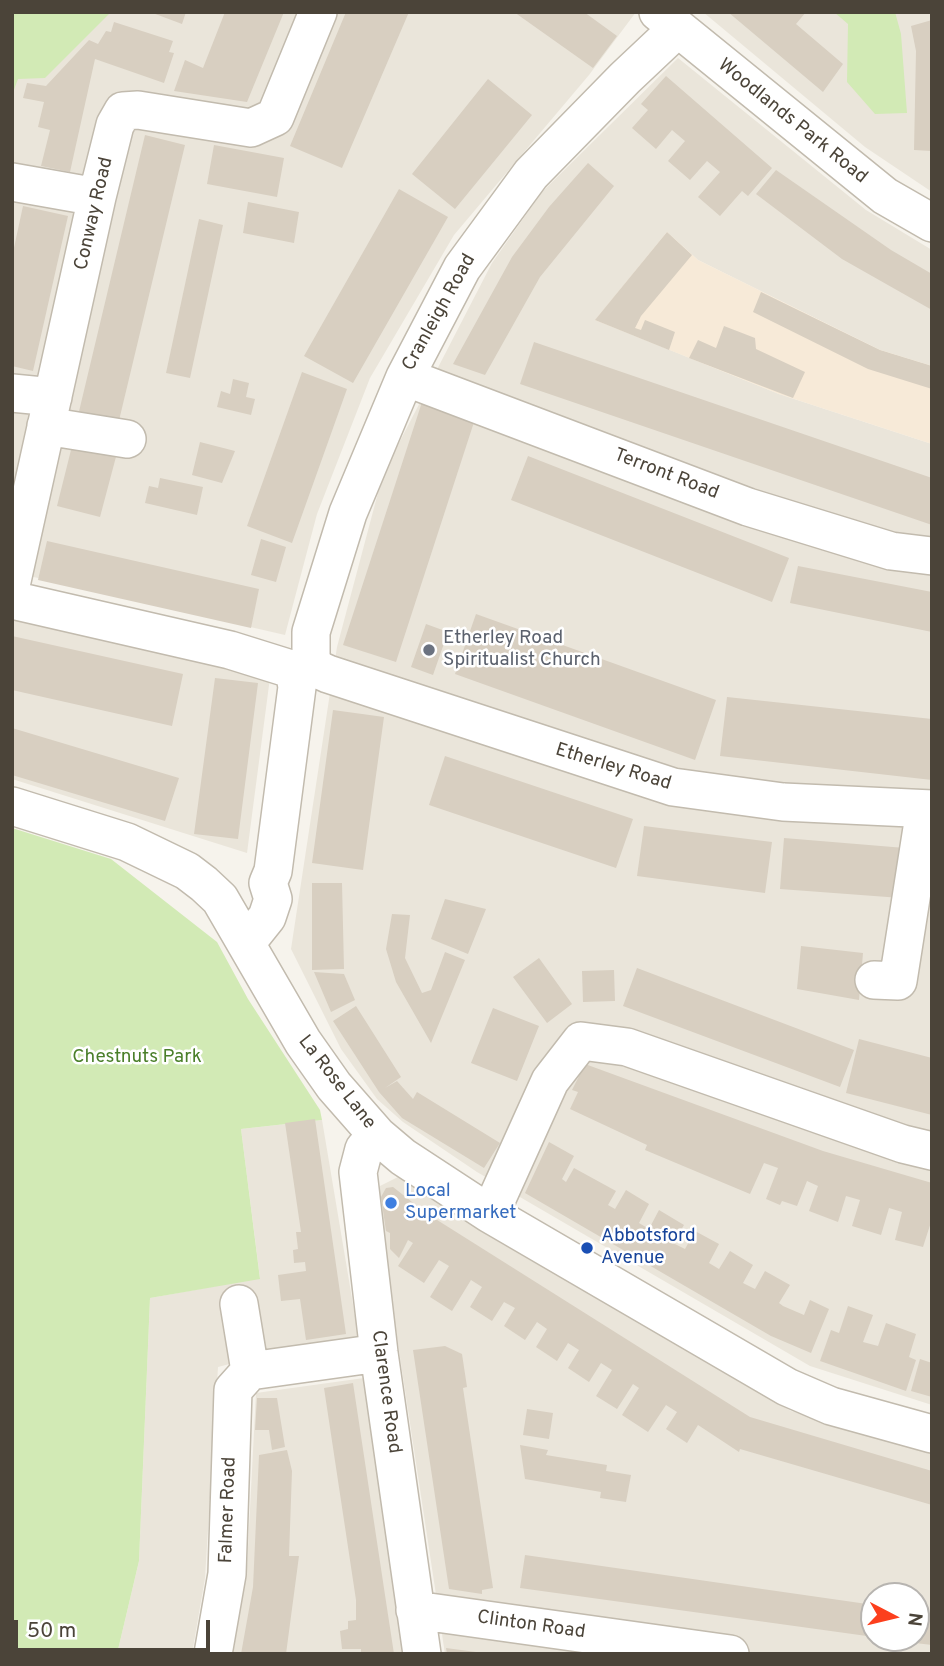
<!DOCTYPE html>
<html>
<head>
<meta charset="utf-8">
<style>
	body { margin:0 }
	#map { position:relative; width:944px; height:1666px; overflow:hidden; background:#f6f3ec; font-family:Overpass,sans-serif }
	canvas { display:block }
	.frame { position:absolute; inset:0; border:14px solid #4b4439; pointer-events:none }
	.north { position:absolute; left:860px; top:1582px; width:70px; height:70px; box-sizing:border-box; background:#fff; border:2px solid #b7b4b0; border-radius:50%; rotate:97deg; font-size:19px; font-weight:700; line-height:28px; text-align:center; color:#4b4439 }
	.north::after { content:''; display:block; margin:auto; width:24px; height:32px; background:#fc3f1d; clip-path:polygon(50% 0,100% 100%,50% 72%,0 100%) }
	.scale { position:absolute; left:14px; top:1620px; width:196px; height:32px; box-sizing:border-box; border:4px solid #4b4439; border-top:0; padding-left:9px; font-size:21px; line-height:24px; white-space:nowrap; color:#4b4439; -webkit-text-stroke:5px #fff; paint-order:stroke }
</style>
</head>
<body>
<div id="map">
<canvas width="944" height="1666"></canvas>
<div class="frame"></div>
<div class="north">N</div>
<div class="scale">50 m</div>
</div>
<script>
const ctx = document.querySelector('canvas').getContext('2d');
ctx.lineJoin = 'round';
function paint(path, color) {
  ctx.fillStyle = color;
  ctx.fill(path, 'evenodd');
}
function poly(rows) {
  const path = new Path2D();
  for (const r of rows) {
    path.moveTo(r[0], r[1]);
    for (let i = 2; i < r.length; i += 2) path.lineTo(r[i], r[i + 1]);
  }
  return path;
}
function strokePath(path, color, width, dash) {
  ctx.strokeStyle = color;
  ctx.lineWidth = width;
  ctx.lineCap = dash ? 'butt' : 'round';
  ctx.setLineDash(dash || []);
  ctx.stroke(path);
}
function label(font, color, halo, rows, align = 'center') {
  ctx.font = font + ' Overpass,sans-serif';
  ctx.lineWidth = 5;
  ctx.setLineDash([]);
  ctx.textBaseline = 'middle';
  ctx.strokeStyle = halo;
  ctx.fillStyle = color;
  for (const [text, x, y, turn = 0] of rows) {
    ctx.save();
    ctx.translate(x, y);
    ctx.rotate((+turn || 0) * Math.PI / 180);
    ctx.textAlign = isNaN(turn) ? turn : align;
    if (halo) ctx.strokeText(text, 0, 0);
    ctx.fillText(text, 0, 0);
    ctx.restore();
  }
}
const residential = poly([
	[12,12,636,12,589,75,454,235,370,378,317,514,285,635,12,572],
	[703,12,932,12,932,192,865,147],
	[678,58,866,210,932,250,932,366,880,350,698,260,667,232,596,320,779,394,932,444,932,1405,810,1366,477,1172,403,1122,377,1099,341,1049,291,949,337,647,383,474,492,263,542,192],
	[12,616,271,670,247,853,12,779],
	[322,1120,359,1340,272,1353,218,1367,205,1578,192,1654,117,1654,139,1561,150,1298,260,1278,241,1129],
	[404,1174,487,1235,791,1411,932,1449,932,1654,445,1654,376,1199,380,1186],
	[874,1596,916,1596,916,1638,874,1638],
	[364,1378,407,1654,233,1654,247,1567,256,1393]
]);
const commercial = poly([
	[667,232,698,260,880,350,932,366,932,444,779,394,595,320]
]);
const green = poly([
	[111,12,45,78,18,79,12,95,12,13],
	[834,12,895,12,901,34,907,113,875,114,847,82,848,24],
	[12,828,111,859,217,942,248,999,320,1110,322,1120,241,1129,260,1279,150,1298,139,1561,117,1654,12,1654]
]);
const building = poly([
	[150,12,186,12,182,24],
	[225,12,284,12,247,102,174,91,185,60,203,68],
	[346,12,409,12,342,168,290,146],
	[514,12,584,12,617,36,593,68],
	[728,12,806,12,796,24,843,64,823,92],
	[932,20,932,151,914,150,916,51,911,26],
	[114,22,173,41,169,52,174,53,164,83,95,59,70,172,41,166,50,130,38,127,44,102,23,98,27,83,46,86,89,40,98,44,106,31,111,32],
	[666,76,772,168,748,196,742,191,720,216,698,197,720,172,707,161,690,180,668,161,685,141,672,130,656,149,632,128,648,110,641,104],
	[488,79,532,115,455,209,412,174],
	[145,135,185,145,116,433,76,424],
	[214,145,284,158,277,197,207,184],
	[588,163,614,186,540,277,485,375,453,364,512,257,549,207],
	[776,170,891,250,932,274,932,310,842,259,756,194],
	[399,189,448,217,353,383,304,356],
	[248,202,299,212,294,243,243,233],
	[23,206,68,216,33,371,12,366,12,257],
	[199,219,223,225,190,378,166,373],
	[667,232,692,255,641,316,635,328,641,330,645,320,675,332,669,350,595,320],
	[761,292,880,350,932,366,932,389,868,369,753,312],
	[724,326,755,338,756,349,805,372,793,398,689,358,698,340,716,348],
	[534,342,932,478,932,525,520,384],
	[302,372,347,389,292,543,247,526],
	[233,379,249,383,246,397,255,399,251,415,217,407,221,391,230,394],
	[422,402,475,419,396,662,343,645],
	[73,442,117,453,100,517,57,506],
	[200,442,235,451,222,483,192,475],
	[528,456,789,558,772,602,511,500],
	[160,478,203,487,197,515,145,503,149,486,158,488],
	[261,539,286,547,276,582,251,575],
	[47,541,259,589,251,628,38,580],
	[798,566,932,592,932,632,790,603],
	[476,614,716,700,695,760,455,674],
	[426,624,448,632,433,675,411,667],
	[12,636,183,674,172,726,12,690],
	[215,678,258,683,238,839,194,834],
	[727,697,932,719,932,780,720,756],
	[333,710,384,717,363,870,312,863],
	[12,728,179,778,165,821,12,775],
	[445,756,633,819,616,868,429,805],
	[644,826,772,842,765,893,637,876],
	[784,838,905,848,901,898,780,889],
	[312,883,342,883,344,969,312,970],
	[445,899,486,909,468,954,431,939],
	[392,914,410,915,405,958,422,993,431,990,445,952,465,960,431,1043,396,982,386,949],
	[801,946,863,953,859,1000,797,989],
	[539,958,572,1004,547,1023,513,977],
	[637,968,854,1050,840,1087,623,1006],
	[614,970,615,1001,583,1002,582,971],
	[314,972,344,974,355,1000,331,1012],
	[356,1006,401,1077,385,1088,397,1081,413,1099,417,1092,500,1143,484,1168,402,1118,379,1092,333,1021],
	[493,1008,539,1026,517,1081,471,1063],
	[859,1039,932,1058,932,1115,846,1093],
	[585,1064,823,1151,932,1183,932,1219,923,1247,895,1240,902,1212,889,1208,881,1235,852,1226,860,1200,846,1196,838,1222,809,1211,818,1186,807,1181,797,1206,782,1201,780,1205,766,1199,778,1168,764,1163,750,1194,645,1150,647,1145,570,1109,578,1092,572,1090],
	[315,1119,346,1334,306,1340,300,1299,281,1301,278,1275,306,1271,305,1262,294,1263,293,1250,298,1249,296,1232,301,1232,285,1123],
	[549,1142,574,1156,562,1179,566,1182,574,1168,616,1191,608,1205,615,1209,626,1190,649,1204,639,1223,649,1229,659,1210,684,1225,673,1243,685,1249,695,1231,719,1244,709,1263,719,1269,730,1251,753,1265,743,1283,755,1289,765,1271,790,1285,779,1303,783,1306,804,1315,810,1300,829,1309,811,1353,771,1336,525,1193],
	[393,1187,426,1213,750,1417,932,1471,932,1505,740,1449,739,1452,698,1425,687,1443,666,1429,677,1412,666,1405,648,1432,622,1415,639,1388,633,1384,617,1409,596,1396,612,1370,601,1363,589,1382,568,1368,579,1350,568,1343,557,1361,536,1347,547,1329,537,1322,525,1340,504,1326,515,1308,504,1302,492,1321,470,1307,482,1287,471,1280,452,1311,430,1297,449,1266,439,1260,424,1283,398,1266,413,1243,408,1240,399,1258,390,1249,390,1233,386,1231,381,1197,386,1188],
	[848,1306,873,1315,863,1342,878,1346,886,1323,916,1334,909,1357,916,1360,906,1391,820,1361,831,1330,839,1333],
	[445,1346,462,1354,467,1387,463,1388,493,1588,482,1590,482,1594,449,1589,413,1350],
	[920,1359,932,1363,932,1397,911,1391],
	[353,1383,385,1595,394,1654,361,1654,361,1649,342,1649,340,1631,348,1629,348,1621,356,1620,356,1600,324,1388],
	[257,1398,277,1398,285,1447,272,1450,269,1430,255,1430],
	[527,1409,553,1413,549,1439,523,1435],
	[520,1445,548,1450,546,1455,607,1465,606,1471,631,1475,626,1502,600,1498,601,1492,525,1479],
	[287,1450,292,1471,289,1556,299,1556,286,1654,241,1654,253,1587,259,1455],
	[525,1555,874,1605,874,1637,520,1588],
	[916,1611,932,1613,932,1645,890,1640,916,1638],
	[446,1648,476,1652,476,1654,447,1654]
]);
const minor = poly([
	[658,12,885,196,932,223],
	[677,29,625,78,531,174,462,268,405,377,348,513,311,632,311,659,317,669,328,674,673,787,783,802,932,809],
	[12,182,97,197],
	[405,377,748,507,891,551,932,556],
	[12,393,53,397],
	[46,426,127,439],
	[12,581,97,197,115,125,123,111,138,110,251,128,275,117,318,12],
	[12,600,230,650,294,670,297,687,273,871,268,883,273,899,267,917,247,942],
	[12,806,127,842,187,871,204,884,220,899,303,1042,334,1086,377,1135,403,1157,490,1214,787,1387,831,1406,932,1434],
	[874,980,898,981,925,809],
	[377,1135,364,1149,358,1172,379,1353,422,1654],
	[490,1214,550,1081,581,1041,627,1047,903,1144,932,1151],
	[239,1304,250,1371],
	[415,1610,730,1654],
	[213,1654,227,1574,233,1390,250,1371,379,1353]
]);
const markers = [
	[429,650,7,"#6b7280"],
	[391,1203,7,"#3f7fe0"],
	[587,1248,7,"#1a4fb4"]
];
const streetNames = [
	["Woodlands Park Road",792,122,39],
	["Conway Road",95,214,-77],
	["Cranleigh Road",440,313,-61],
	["Terront Road",666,475,21],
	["Etherley Road",613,768,17],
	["La Rose Lane",336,1083,52],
	["Clarence Road",385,1392,82],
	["Falmer Road",229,1510,-88],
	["Clinton Road",531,1626,8]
];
const worshipNames = [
	["Etherley Road",443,639],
	["Spiritualist Church",443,661]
];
const parkNames = [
	["Chestnuts Park",137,1058]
];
const shopNames = [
	["Local",405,1192],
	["Supermarket",405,1214]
];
const transitNames = [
	["Abbotsford",601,1237],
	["Avenue",601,1259]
];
paint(residential, '#eae5da');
paint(commercial, '#f7ead8');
paint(green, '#d2eab5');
paint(building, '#d8cfc1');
strokePath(minor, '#c2bbae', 40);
strokePath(minor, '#fff', 37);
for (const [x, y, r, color] of markers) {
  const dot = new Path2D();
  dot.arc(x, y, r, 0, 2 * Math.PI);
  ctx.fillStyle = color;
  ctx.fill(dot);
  strokePath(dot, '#fff', 2.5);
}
label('19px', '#4b4439', '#fff', streetNames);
label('19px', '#5b616d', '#fff', worshipNames, 'left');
label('19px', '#4a7f2a', '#fff', parkNames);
label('19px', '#366cbe', '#fff', shopNames, 'left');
label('19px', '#164399', '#fff', transitNames, 'left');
</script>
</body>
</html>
